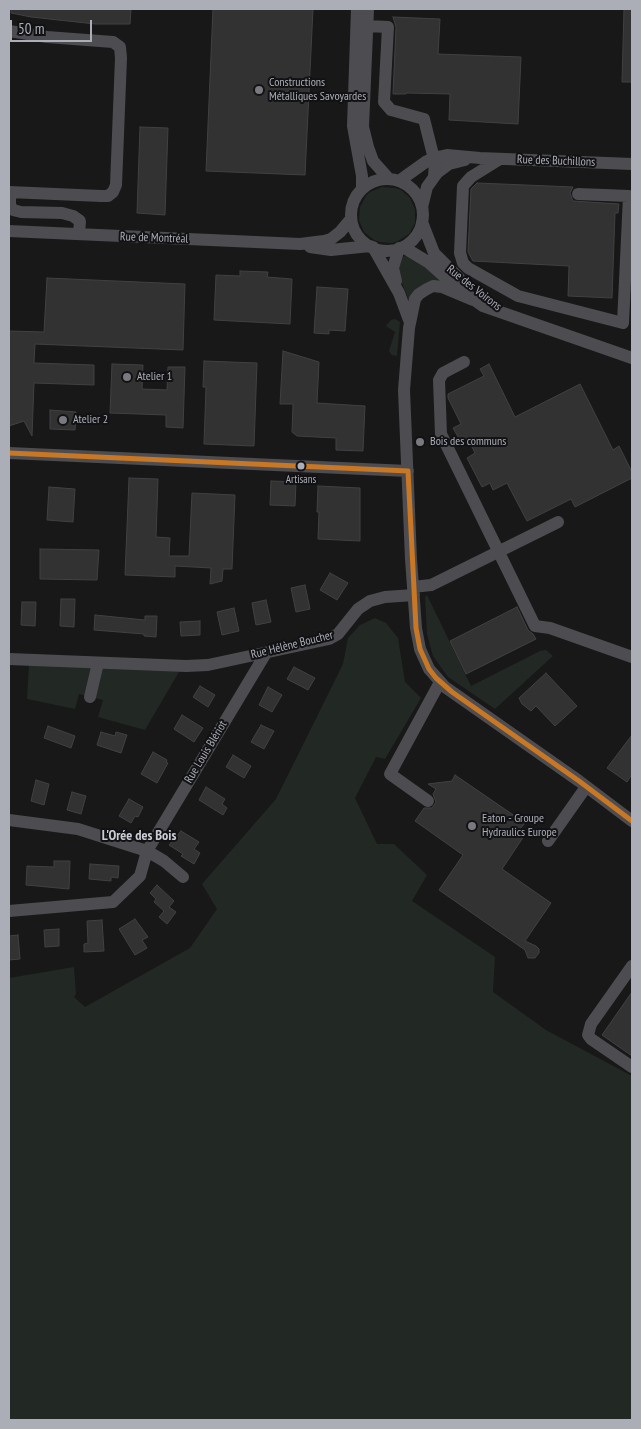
<!DOCTYPE html>
<html>
<head>
<meta charset="utf-8">
<style>
	body { margin:0 }
	#map { position:relative; width:641px; height:1429px; overflow:hidden; background:#181818; font-family:"PT Sans Narrow",sans-serif }
	canvas { display:block }
	.frame { position:absolute; inset:0; border:10px solid #abaeb7; pointer-events:none }
	.scale { position:absolute; left:10px; top:20px; width:82px; height:22px; box-sizing:border-box; border:2px solid #abaeb7; border-top:0; padding-left:6px; font-size:15px; line-height:18px; white-space:nowrap; color:#abaeb7; -webkit-text-stroke:4px #121214; paint-order:stroke }
</style>
</head>
<body>
<div id="map">
<canvas width="641" height="1429"></canvas>
<div class="frame"></div>
<div class="scale">50 m</div>
</div>
<script>
const ctx = document.querySelector('canvas').getContext('2d');
ctx.lineJoin = 'round';
function paint(path, color) {
  ctx.fillStyle = color;
  ctx.fill(path, 'evenodd');
}
function poly(rows) {
  const path = new Path2D();
  for (const r of rows) {
    if (r.length === 3) {
      path.moveTo(r[0] + r[2], r[1]);
      path.arc(r[0], r[1], r[2], 0, 2 * Math.PI);
      continue;
    }
    path.moveTo(r[0], r[1]);
    for (let i = 2; i < r.length; i += 2) path.lineTo(r[i], r[i + 1]);
  }
  return path;
}
function strokePath(path, color, width, dash) {
  ctx.strokeStyle = color;
  ctx.lineWidth = width;
  ctx.lineCap = dash ? 'butt' : 'round';
  ctx.setLineDash(dash || []);
  ctx.stroke(path);
}
function label(font, color, halo, rows, align = 'center') {
  ctx.font = font + ' "PT Sans Narrow",sans-serif';
  ctx.lineWidth = 4;
  ctx.setLineDash([]);
  ctx.textBaseline = 'middle';
  ctx.strokeStyle = halo;
  ctx.fillStyle = color;
  for (const [text, x, y, turn = 0] of rows) {
    ctx.save();
    ctx.translate(x, y);
    ctx.rotate((+turn || 0) * Math.PI / 180);
    ctx.textAlign = isNaN(turn) ? turn : align;
    if (halo) ctx.strokeText(text, 0, 0);
    ctx.fillText(text, 0, 0);
    ctx.restore();
  }
}
const green = poly([
	[382,187,395,188,401,190,410,198,415,210,415,223,409,234,398,241,392,243,380,242,374,240,364,232,359,220,360,207,366,196,370,192],
	[405,256,412,257,444,281,409,301,398,273,402,257],
	[395,319,400,322,397,356,392,355,389,351,395,332,386,326,391,320],
	[427,595,471,686,540,651,546,650,553,656,495,709,448,677,433,656,427,634,425,597],
	[375,618,386,623,398,638,405,682,421,698,385,759,376,757,355,798,377,844,394,844,427,875,412,901,495,957,493,992,546,1030,632,1076,632,1420,9,1420,9,978,74,967,76,994,74,997,85,1007,190,948,217,909,202,884,276,799,343,664,348,638,360,625],
	[29,664,180,670,145,730,98,717,103,700,90,697,79,694,75,709,27,699]
]);
const building = poly([
	[11,9,131,9,130,24,95,24,31,17,11,13,11,9],
	[213,9,313,9,305,175,206,171,213,9],
	[624,9,632,9,632,82,622,82,624,9],
	[393,17,440,19,438,54,521,57,518,124,449,120,450,94,406,93,406,94,393,94,396,27,393,17],
	[140,127,168,128,165,215,137,213,140,127],
	[477,183,573,187,570,193,573,201,619,204,618,213,615,213,612,298,568,296,569,266,473,261,468,252,471,189,477,183],
	[240,271,268,272,267,277,292,279,290,324,214,320,216,275,240,276,240,271],
	[47,278,185,284,183,350,35,344,34,363,94,365,94,385,34,383,32,436,24,421,9,426,9,331,44,332,47,278],
	[317,287,348,289,345,331,329,330,329,334,314,333,317,287],
	[283,351,319,362,317,403,365,406,363,451,336,450,336,438,297,436,292,432,293,404,280,404,283,351],
	[204,361,257,363,254,446,204,444,206,387,203,387,204,361],
	[112,364,143,365,142,389,167,390,168,367,185,367,183,428,166,427,166,415,110,413,112,364],
	[489,364,515,417,580,384,613,450,619,446,632,472,632,478,575,507,571,499,527,521,507,483,493,490,490,483,482,487,467,458,475,453,468,439,461,442,453,428,461,424,448,398,448,394,484,376,480,369,489,364],
	[50,410,76,412,75,430,50,429,50,410],
	[129,478,158,479,156,537,170,538,169,556,189,556,192,493,235,495,232,569,223,569,222,581,210,584,211,568,175,566,175,577,125,575,129,478],
	[271,481,296,482,295,506,270,505,271,481],
	[318,486,360,488,360,541,318,539,319,512,317,512,318,486],
	[49,487,75,489,73,522,47,520,49,487],
	[40,549,99,550,97,580,40,579,40,549],
	[330,573,348,583,337,600,320,590,330,573],
	[305,585,310,609,296,612,291,588,305,585],
	[61,599,75,599,74,627,60,626,61,599],
	[266,600,271,622,256,625,252,603,266,600],
	[22,602,36,602,35,626,21,625,22,602],
	[517,607,528,630,533,634,536,639,466,674,450,641,517,607],
	[234,608,239,631,222,635,217,612,234,608],
	[95,615,145,620,145,616,157,616,156,637,144,636,144,634,94,630,95,615],
	[200,621,200,635,181,636,180,622,200,621],
	[294,667,315,678,308,690,287,679,294,667],
	[546,673,577,706,555,726,536,706,531,711,522,704,519,698,546,673],
	[200,686,215,695,208,707,193,697,200,686],
	[268,687,282,695,272,712,259,705,268,687],
	[182,715,203,728,194,742,174,729,182,715],
	[261,725,274,731,264,749,251,742,261,725],
	[48,726,75,736,71,748,44,738,48,726],
	[101,732,115,736,116,732,127,735,121,753,97,745,101,732],
	[632,735,632,774,627,782,607,768,632,735],
	[153,752,167,760,166,762,168,763,157,783,141,774,153,752],
	[233,755,251,766,244,778,226,767,233,755],
	[455,775,525,823,520,829,526,833,502,869,551,903,525,941,536,946,539,949,539,953,535,958,528,958,525,950,439,890,463,855,415,821,424,808,432,808,436,802,433,794,436,789,428,784,452,781,455,775],
	[36,780,49,784,44,805,31,801,36,780],
	[206,787,225,799,222,804,227,808,223,815,199,800,206,787],
	[72,792,86,796,81,814,67,810,72,792],
	[129,799,143,807,138,817,135,816,131,823,119,816,129,799],
	[181,831,199,842,194,849,200,853,194,864,181,856,183,854,169,845,181,831],
	[54,861,70,861,69,889,26,885,27,866,54,867,54,861],
	[90,864,119,866,118,878,111,877,111,881,89,879,90,864],
	[157,885,174,901,169,907,176,912,167,924,159,917,164,911,154,902,156,899,150,893,157,885],
	[135,919,148,937,142,940,147,948,135,955,119,929,135,919],
	[102,920,104,951,84,952,84,944,88,943,87,921,102,920],
	[59,929,59,946,45,947,44,930,59,929],
	[18,935,20,959,9,960,9,936,18,935],
	[632,992,632,1056,602,1035,632,992]
]);
const minor = poly([
	[357,9,353,126,362,176,362,189],
	[368,9,363,127,368,147,373,161,389,179],
	[367,26,388,27,384,102,391,110,424,119,435,163,434,176],
	[9,31,47,37,113,42,120,47,121,58,116,185,113,192,108,196,101,196,9,192],
	[500,159,471,177,463,186,460,253,463,263,468,268,518,296,623,323,629,196,578,194],
	[387,215,36],
	[399,181,427,161,433,158,447,155,480,158,632,164],
	[10,192,10,205,13,210,21,212,62,213,73,216,80,221,79,234],
	[422,207,427,187,437,173,449,164,465,160],
	[422,222,434,253,459,278],
	[9,231,300,244,324,241,331,239,340,232,351,219],
	[310,247,331,250,370,246],
	[373,247,399,293,409,320],
	[403,247,428,262,456,287,483,306,632,358],
	[396,281,393,268,399,248],
	[473,300,442,287,433,286,427,289,419,294,415,299,409,328,404,390,411,559,416,628,420,649,429,669,445,687,579,781,632,821],
	[464,362,443,373,439,380,441,434,535,626,550,628,632,657],
	[9,453,408,471],
	[413,587,431,585,558,522],
	[9,659,186,666,208,665,329,639,338,634,358,609,370,601,385,597,414,595],
	[90,697,98,663],
	[428,801,390,774,440,682],
	[9,820,78,829,147,851,266,653],
	[548,841,586,787],
	[9,911,113,902,140,876,147,851,164,861,183,877],
	[632,966,591,1024,588,1035,591,1039,632,1067]
]);
const bus1 = poly([
	[9,453,408,471],
	[408,471,416,628,420,649,429,669,436,678,452,692,579,781,632,821]
]);
const markers = [
	[259,90,5,"#787a7f"],
	[127,377,5,"#787a7f"],
	[63,420,5,"#787a7f"],
	[420,442,5,"#787a7f"],
	[301,466,4.5,"#abaeb7"],
	[472,826,5,"#787a7f"]
];
const busNames = [
	["Artisans",301,480]
];
const poiNames = [
	["Constructions",269,83],
	["Métalliques Savoyardes",269,97],
	["Atelier 1",137,377],
	["Atelier 2",73,420],
	["Bois des communs",430,442],
	["Eaton - Groupe",482,819],
	["Hydraulics Europe",482,833]
];
const streetNames = [
	["Rue des Buchillons",556,161,2],
	["Rue de Montréal",154,238,2],
	["Rue des Voirons",474,288,38],
	["Rue Hélène Boucher",292,645,-14],
	["Rue Louis Blériot",206,752,-59]
];
const neighbourhoodNames = [
	["L'Orée des Bois",139,836]
];
paint(green, '#222823');
paint(building, '#323233');
strokePath(building, '#414144', 1);
strokePath(minor, '#4d4d51', 12);
strokePath(bus1, '#c87725', 5);
for (const [x, y, r, color] of markers) {
  const dot = new Path2D();
  dot.arc(x, y, r, 0, 2 * Math.PI);
  ctx.fillStyle = color;
  ctx.fill(dot);
  strokePath(dot, '#121214', 2);
}
label('11px', '#abaeb7', '#121214', busNames);
label('12px', '#abaeb7', '#121214', poiNames, 'left');
label('12px', '#abaeb7', '#121214', streetNames);
label('bold 14px', '#cbcdd4', '#121214', neighbourhoodNames);
</script>
</body>
</html>
